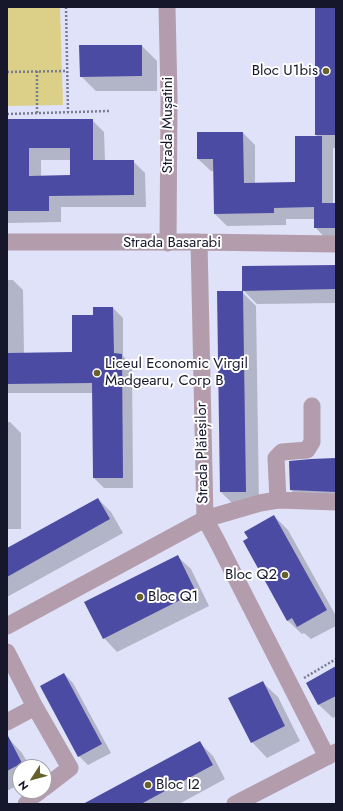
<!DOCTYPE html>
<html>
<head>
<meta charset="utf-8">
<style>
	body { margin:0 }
	#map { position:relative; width:343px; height:811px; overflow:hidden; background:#dfe2f9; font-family:Jost,sans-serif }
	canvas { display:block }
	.frame { position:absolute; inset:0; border:8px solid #16172b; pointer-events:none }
	.north { position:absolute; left:12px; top:759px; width:40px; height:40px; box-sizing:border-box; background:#fff; border:1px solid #a2a2aa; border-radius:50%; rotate:234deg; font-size:11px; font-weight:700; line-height:16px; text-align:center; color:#16172b }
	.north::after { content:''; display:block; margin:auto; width:14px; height:18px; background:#68602c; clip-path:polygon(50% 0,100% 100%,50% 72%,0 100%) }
</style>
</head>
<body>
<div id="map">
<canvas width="343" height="811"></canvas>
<div class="frame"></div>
<div class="north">N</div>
</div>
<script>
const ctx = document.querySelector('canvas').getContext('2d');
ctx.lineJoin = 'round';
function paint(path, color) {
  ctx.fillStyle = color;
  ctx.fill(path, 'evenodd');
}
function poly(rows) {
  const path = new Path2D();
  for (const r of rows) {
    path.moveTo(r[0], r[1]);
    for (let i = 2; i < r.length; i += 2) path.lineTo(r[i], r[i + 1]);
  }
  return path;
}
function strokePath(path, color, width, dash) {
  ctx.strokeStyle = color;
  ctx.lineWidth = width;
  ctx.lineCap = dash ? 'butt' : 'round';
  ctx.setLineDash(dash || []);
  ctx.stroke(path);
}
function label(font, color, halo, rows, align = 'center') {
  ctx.font = font + ' Jost,sans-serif';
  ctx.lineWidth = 4;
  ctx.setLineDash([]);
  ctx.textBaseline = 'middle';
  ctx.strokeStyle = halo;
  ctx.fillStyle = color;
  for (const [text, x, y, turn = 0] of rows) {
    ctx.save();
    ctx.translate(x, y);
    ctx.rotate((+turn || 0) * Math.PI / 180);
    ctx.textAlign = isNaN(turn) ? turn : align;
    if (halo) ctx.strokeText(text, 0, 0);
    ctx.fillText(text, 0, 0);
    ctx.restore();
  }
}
const green = poly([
	[7,7,60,7,63,105,7,106]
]);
const shadow = poly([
	[316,7,336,7,336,148,333,148,333,204,336,204,336,240,327,240,315,227,315,219,286,219,286,225,227,226,215,214,215,171,211,171,198,159,243,133,255,145,255,184,296,183,318,137,316,135],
	[142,46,157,61,157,91,96,91,81,76],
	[7,120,92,120,104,132,105,161,133,161,145,173,146,207,61,207,61,222,7,223],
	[41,160,71,160,71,176,41,177],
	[336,266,336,303,257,304,243,290],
	[7,280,13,280,23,290,24,354,73,353,94,316,113,308,123,318,123,356,132,365,133,488,104,488,94,478,93,393,7,393],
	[242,292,256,306,259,505,234,505,221,492],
	[7,422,10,422,21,433,21,529,7,529],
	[336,460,336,501,300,499,291,490],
	[98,499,111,512,123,533,7,597,7,549],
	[274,516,288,530,336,616,336,626,311,639,304,633,302,634,288,621,244,542],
	[177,556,191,569,209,606,117,652,104,638],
	[336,667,336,716,333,718,319,705,307,683],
	[64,674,73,683,111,753,88,765,79,756,41,686],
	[262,682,278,697,300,741,267,758,252,742],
	[9,739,22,753,30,767,20,767,20,784,7,791,7,740],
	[199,742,213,756,225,779,179,804,85,804]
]);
const building = poly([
	[315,7,336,7,336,135,315,135],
	[79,45,142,45,142,76,80,77],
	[7,119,93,119,93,160,134,160,134,195,49,196,49,211,7,211],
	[29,148,70,148,70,175,29,176],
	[197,132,243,132,244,183,295,182,295,136,322,136,322,203,336,203,336,228,314,228,314,207,274,208,274,213,214,214,213,159,197,159],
	[336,265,336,289,242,291,242,266],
	[217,291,243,291,246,492,220,492],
	[93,307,113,307,114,353,122,354,123,478,93,478,92,383,7,384,7,353,72,352,72,315,93,315],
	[336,458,336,492,290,490,289,461,311,459],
	[98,498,110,519,7,577,7,548],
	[274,515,327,610,297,627,292,618,287,621,243,541,248,538,244,532],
	[178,555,196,592,103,639,84,602],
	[336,666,336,696,318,705,306,683],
	[64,673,102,744,78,757,40,686],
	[263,681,285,726,251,743,228,698],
	[7,734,22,763,7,771],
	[200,741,213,765,141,804,83,804]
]);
const path = poly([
	[66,7,68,112],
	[37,71,37,113],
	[7,72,67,71],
	[7,114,109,111],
	[304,678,336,659]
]);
const minor = poly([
	[167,7,169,97,168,243],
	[7,242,199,242,336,244],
	[199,242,205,519,216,539,327,757],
	[278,500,276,458,282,452,307,450,312,442,312,406],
	[7,626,205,519,260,503,278,500,336,502],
	[7,652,35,707,7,722],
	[35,707,70,768,44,788],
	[26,804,33,796,40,791],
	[235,804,336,752]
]);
const markers = [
	[326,71,4,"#68602c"],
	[97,373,4,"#68602c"],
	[285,575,4,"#68602c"],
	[140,597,4,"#68602c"],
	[148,785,4,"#68602c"]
];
const poiNames = [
	["Bloc U1bis",318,71,"right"],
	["Liceul Economic Virgil",105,364],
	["Madgearu, Corp B",105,381],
	["Bloc Q2",277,575,"right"],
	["Bloc Q1",148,597],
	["Bloc I2",156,785]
];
const streetNames = [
	["Strada Mușatini",168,125,-90],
	["Strada Basarabi",172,243],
	["Strada Plăieșilor",203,453,-91]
];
paint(green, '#dcd088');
paint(shadow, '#0003');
paint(building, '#4c4ba4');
strokePath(path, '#797b91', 2.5, [2, 2]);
strokePath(minor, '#b39cab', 17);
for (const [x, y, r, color] of markers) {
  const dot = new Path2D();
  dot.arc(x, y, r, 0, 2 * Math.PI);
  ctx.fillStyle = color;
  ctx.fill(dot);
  strokePath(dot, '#fff', 1.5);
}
label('15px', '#16172b', '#fff', poiNames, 'left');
label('15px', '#16172b', '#fff', streetNames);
</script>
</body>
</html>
